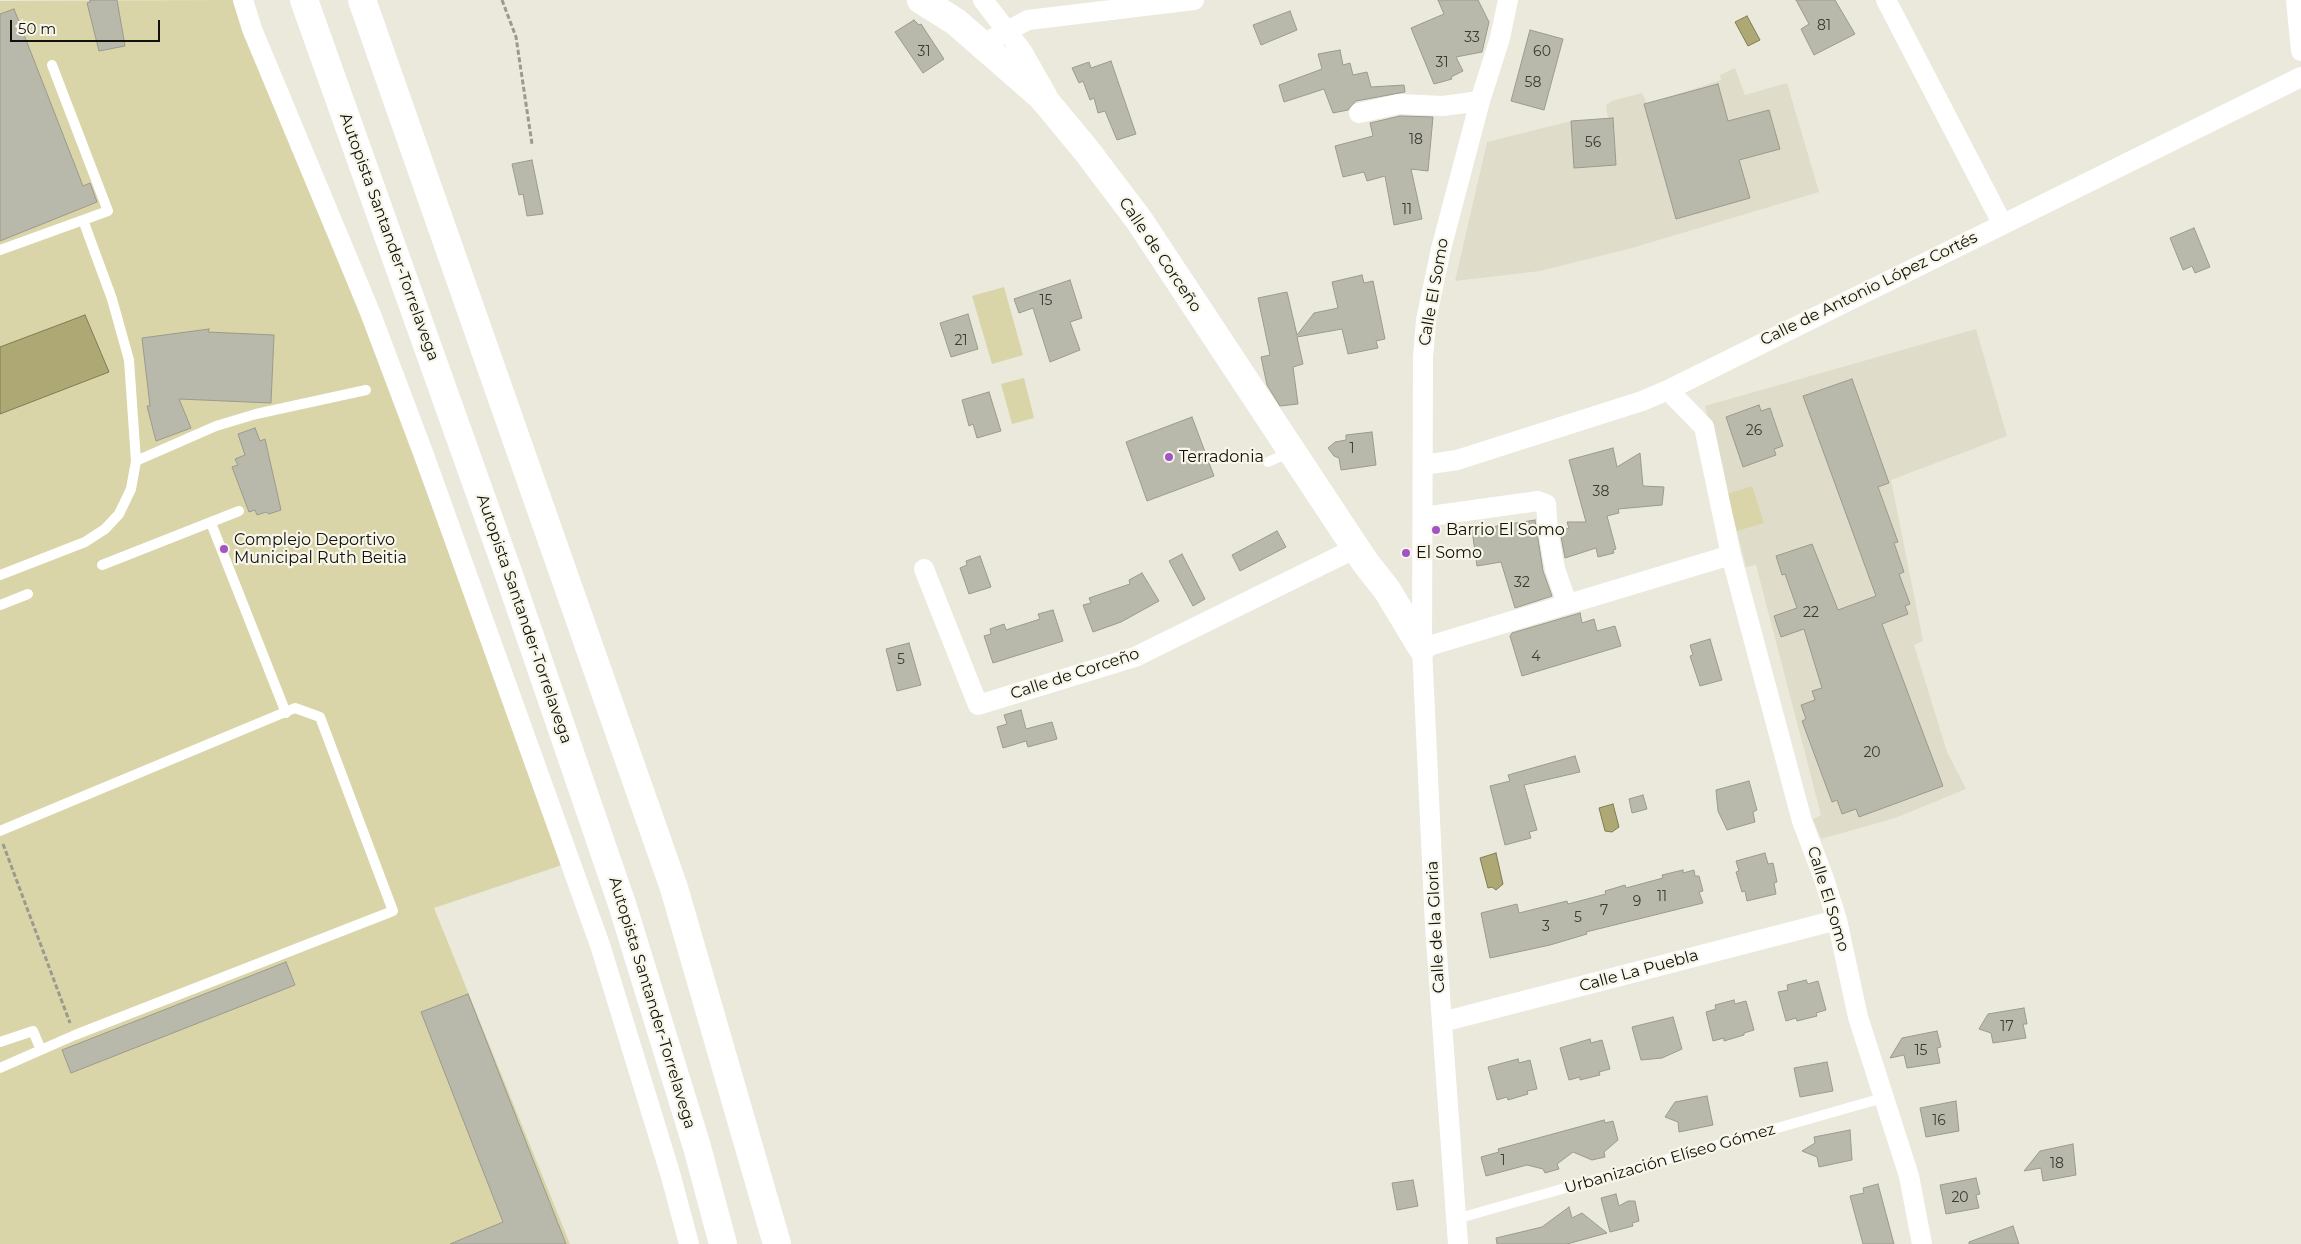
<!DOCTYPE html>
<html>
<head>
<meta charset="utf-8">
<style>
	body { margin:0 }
	#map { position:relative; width:2301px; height:1244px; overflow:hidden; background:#eae9dc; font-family:Montserrat,sans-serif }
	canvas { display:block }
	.scale { position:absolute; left:10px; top:20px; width:150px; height:22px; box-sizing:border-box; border:2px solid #11100c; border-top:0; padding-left:6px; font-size:15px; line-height:18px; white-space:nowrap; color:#11100c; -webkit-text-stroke:4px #f7f6e9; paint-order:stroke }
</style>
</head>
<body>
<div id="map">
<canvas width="2301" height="1244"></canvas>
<div class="scale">50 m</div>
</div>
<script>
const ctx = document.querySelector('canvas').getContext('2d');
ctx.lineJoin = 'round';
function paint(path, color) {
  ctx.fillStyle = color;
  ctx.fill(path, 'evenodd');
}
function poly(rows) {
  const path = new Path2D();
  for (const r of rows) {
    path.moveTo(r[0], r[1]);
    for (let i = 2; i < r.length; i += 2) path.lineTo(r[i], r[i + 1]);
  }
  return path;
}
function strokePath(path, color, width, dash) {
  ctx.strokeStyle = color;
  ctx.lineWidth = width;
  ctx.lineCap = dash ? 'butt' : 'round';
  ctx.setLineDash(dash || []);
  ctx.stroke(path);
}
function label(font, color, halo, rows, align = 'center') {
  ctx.font = font + ' Montserrat,sans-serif';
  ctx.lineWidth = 4.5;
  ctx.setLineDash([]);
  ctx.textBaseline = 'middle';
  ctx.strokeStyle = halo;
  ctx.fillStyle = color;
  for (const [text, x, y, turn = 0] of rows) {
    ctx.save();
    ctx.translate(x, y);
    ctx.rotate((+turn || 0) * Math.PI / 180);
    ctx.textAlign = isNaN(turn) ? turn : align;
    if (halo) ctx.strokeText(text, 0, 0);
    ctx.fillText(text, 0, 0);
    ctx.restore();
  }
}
const built = poly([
	[1735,68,1745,95,1787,83,1819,192,1632,248,1540,271,1455,281,1487,142,1571,121,1608,119,1606,105,1612,101,1642,93,1647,104,1721,80,1720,75],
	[1976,329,2007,436,1891,480,1923,641,1914,645,1947,752,1966,789,1895,818,1821,839,1813,819,1821,815,1756,565,1746,567,1705,406]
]);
const green = poly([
	[235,0,364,325,487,652,562,865,434,908,570,1244,0,1244,0,1],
	[1004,287,1023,355,992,364,972,296],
	[1024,378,1034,418,1012,424,1001,384],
	[1752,486,1764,523,1737,531,1727,494]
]);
const water = poly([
	[1747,16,1760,40,1748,46,1735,22,1747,16],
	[85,315,109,372,0,414,0,347,85,315],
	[1613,804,1619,827,1612,832,1605,831,1599,808,1613,804],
	[1496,853,1503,884,1496,890,1492,887,1488,888,1480,858,1496,853]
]);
const building = poly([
	[90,0,117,0,125,46,99,51,87,3,90,2,90,0],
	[1438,0,1478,0,1489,22,1482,52,1456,57,1463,71,1451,77,1452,79,1434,84,1411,28,1444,14,1438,0],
	[1796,0,1835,0,1855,34,1814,55,1801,29,1809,24,1796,0],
	[14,9,83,186,90,183,97,202,0,241,0,14,14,9],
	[1290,11,1297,30,1261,45,1253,25,1290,11],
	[914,20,919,25,921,24,944,59,923,73,895,32,914,20],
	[1530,30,1563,39,1544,110,1511,101,1530,30],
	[1340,50,1343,65,1350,63,1353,75,1367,72,1371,87,1404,85,1405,92,1356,101,1348,110,1333,113,1324,89,1284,102,1279,85,1322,69,1318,54,1340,50],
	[1111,61,1136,134,1117,140,1105,111,1098,113,1094,98,1090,100,1083,81,1079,83,1072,68,1089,62,1091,68,1111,61],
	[1718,84,1728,121,1769,110,1780,149,1739,160,1750,198,1676,219,1644,104,1718,84],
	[1400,116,1433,117,1428,171,1411,169,1422,219,1394,225,1385,176,1367,181,1364,172,1343,177,1335,146,1373,136,1370,123,1400,116],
	[1613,118,1616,165,1574,168,1571,121,1613,118],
	[532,160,543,214,527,216,523,194,519,195,512,164,532,160],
	[2194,228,2210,267,2195,273,2192,266,2183,270,2170,238,2194,228],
	[1362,275,1364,283,1373,281,1385,339,1376,341,1378,348,1348,354,1342,329,1297,337,1303,364,1293,367,1298,404,1280,406,1267,385,1261,357,1270,355,1258,298,1287,292,1297,335,1314,313,1338,308,1332,282,1362,275],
	[1070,280,1082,318,1070,322,1080,350,1050,362,1033,308,1019,313,1014,299,1070,280],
	[968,314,978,349,951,357,940,323,968,314],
	[209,329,208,332,274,335,271,403,179,399,191,428,156,441,147,406,150,406,142,338,209,329],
	[1852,379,1889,483,1878,487,1898,542,1894,543,1904,572,1899,574,1910,604,1905,606,1908,614,1882,624,1943,786,1859,817,1856,809,1842,814,1837,800,1832,802,1802,721,1806,719,1801,705,1815,700,1812,691,1822,688,1804,629,1781,637,1774,616,1797,608,1785,574,1782,575,1776,556,1812,544,1838,610,1876,596,1803,396,1852,379],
	[989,392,1001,431,977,438,973,424,969,426,962,400,989,392],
	[1759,405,1761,411,1770,408,1783,446,1774,449,1776,455,1743,467,1726,417,1759,405],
	[1192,417,1214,476,1147,501,1126,442,1192,417],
	[255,428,260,441,265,439,281,510,269,514,266,512,257,515,255,510,249,512,232,467,238,465,235,459,245,455,238,434,255,428],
	[1372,432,1376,465,1341,470,1339,458,1334,456,1328,448,1335,442,1346,440,1346,435,1372,432],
	[1613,448,1617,467,1640,453,1643,486,1664,487,1662,505,1618,509,1619,513,1607,516,1616,549,1613,550,1614,553,1598,557,1596,548,1565,558,1560,531,1569,528,1567,522,1586,522,1569,460,1613,448],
	[1535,520,1543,571,1552,596,1515,608,1501,562,1477,566,1472,530,1535,520],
	[1277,531,1286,547,1240,571,1232,555,1277,531],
	[1182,554,1205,599,1193,606,1169,561,1182,554],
	[980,556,991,587,969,594,960,568,967,565,966,561,980,556],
	[1142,573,1159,601,1121,622,1093,632,1083,605,1091,603,1089,598,1130,584,1129,580,1142,573],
	[1053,610,1063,641,993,663,984,636,991,634,990,629,1004,624,1006,630,1040,619,1038,614,1053,610],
	[1580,613,1582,623,1594,619,1597,631,1615,626,1621,646,1522,676,1510,636,1512,633,1580,613],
	[1710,639,1722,680,1700,686,1690,656,1693,655,1690,645,1710,639],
	[909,643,921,685,897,691,886,649,909,643],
	[1021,710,1026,729,1052,722,1057,739,1028,747,1026,741,1003,748,997,727,1007,724,1004,715,1021,710],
	[1575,756,1580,772,1524,785,1537,830,1529,832,1531,838,1505,845,1490,786,1510,781,1508,775,1575,756],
	[1749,781,1757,810,1753,812,1755,822,1727,830,1718,811,1716,790,1749,781],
	[1643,795,1647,809,1632,813,1629,799,1643,795],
	[1765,853,1768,864,1773,863,1777,882,1774,883,1776,894,1747,901,1745,891,1742,892,1736,872,1739,871,1736,861,1765,853],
	[1683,870,1683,873,1694,870,1695,876,1699,876,1703,891,1699,892,1703,903,1586,932,1587,934,1550,945,1490,958,1481,913,1517,904,1519,913,1567,901,1568,904,1606,894,1605,891,1625,885,1626,888,1663,878,1662,875,1683,870],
	[286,962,295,985,71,1073,62,1050,286,962],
	[1806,980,1808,984,1818,981,1826,1010,1816,1013,1817,1016,1797,1021,1796,1018,1786,1021,1778,992,1788,990,1787,985,1806,980],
	[468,994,566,1244,450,1244,503,1222,421,1012,468,994],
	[1734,1000,1735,1004,1746,1001,1754,1030,1744,1033,1744,1035,1724,1041,1724,1038,1713,1041,1706,1012,1716,1009,1715,1005,1734,1000],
	[2024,1008,2027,1024,2023,1024,2026,1038,1993,1043,1991,1033,1979,1029,1988,1014,2024,1008],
	[1673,1017,1682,1049,1662,1058,1641,1060,1632,1027,1673,1017],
	[1937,1031,1941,1047,1937,1048,1940,1063,1907,1068,1904,1055,1890,1058,1902,1038,1937,1031],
	[1590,1039,1591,1043,1602,1040,1610,1069,1599,1072,1600,1075,1580,1080,1580,1077,1569,1080,1560,1048,1590,1039],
	[1518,1059,1519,1063,1530,1060,1537,1089,1527,1091,1528,1094,1508,1100,1507,1097,1497,1100,1488,1067,1518,1059],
	[1827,1062,1833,1091,1800,1097,1794,1068,1827,1062],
	[1707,1096,1713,1125,1679,1132,1678,1122,1665,1117,1675,1102,1707,1096],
	[1956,1101,1959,1131,1926,1137,1920,1108,1956,1101],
	[1604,1120,1605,1123,1613,1121,1618,1140,1604,1152,1605,1157,1592,1160,1573,1152,1557,1164,1559,1169,1545,1173,1543,1169,1527,1165,1486,1176,1481,1157,1499,1152,1498,1149,1604,1120],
	[1850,1130,1852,1160,1819,1167,1817,1157,1802,1151,1815,1143,1814,1137,1850,1130],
	[2073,1144,2076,1175,2043,1181,2041,1168,2024,1171,2040,1151,2073,1144],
	[1976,1178,1980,1194,1976,1195,1979,1208,1946,1214,1940,1185,1976,1178],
	[1413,1180,1418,1206,1397,1210,1392,1183,1413,1180],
	[1878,1184,1894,1244,1863,1244,1854,1211,1850,1196,1864,1193,1863,1188,1878,1184],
	[1616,1194,1619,1206,1628,1201,1635,1201,1639,1221,1632,1223,1633,1226,1610,1232,1601,1198,1616,1194],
	[1569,1207,1572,1218,1582,1213,1607,1233,1567,1244,1497,1244,1496,1238,1542,1227,1569,1207],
	[2013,1226,2019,1244,1969,1244,1969,1242,2013,1226]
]);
const path = poly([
	[502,0,516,37,532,144],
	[3,844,70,1023]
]);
const service = poly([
	[0,250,108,211,52,65],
	[136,461,216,426,256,414,366,390],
	[1268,462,1290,452],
	[211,523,286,713],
	[102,565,239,511],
	[0,575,85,542,105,529,119,514,131,489,136,461,129,360,112,299,83,220],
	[0,605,28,594],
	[0,831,295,708,320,717,393,911,75,1035,0,1068],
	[0,1042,33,1031,41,1050],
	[1456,1219,1883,1098]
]);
const minor = poly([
	[243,0,252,29,370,312,424,455,600,945,670,1173,689,1244],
	[983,0,1022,51,1047,95],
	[1886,0,2002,223],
	[2296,0,2301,51],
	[983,44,1028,20,1194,0],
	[1359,113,1399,104,1443,106,1480,101],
	[1668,390,1704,427,1731,555,1802,821,1823,876,1837,920,1858,1017,1909,1176,1922,1244],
	[1423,465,1457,460,1642,401,1668,390,2301,77],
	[1423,517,1538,501,1546,504,1548,531,1555,569,1567,603],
	[924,569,978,705,1135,657,1356,548],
	[1422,648,1731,555],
	[1442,1022,1837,920],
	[1458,1244,1435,926,1422,648,1423,358,1426,320,1441,249,1480,101,1500,38,1508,0]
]);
const secondary = poly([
	[921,0,956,22,1042,97,1086,150,1139,220,1365,562,1387,590,1422,648]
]);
const motorway = poly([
	[304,0,508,572,622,904,697,1147,723,1244],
	[362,0,674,888,777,1244]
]);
const markers = [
	[1169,457,5,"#a254c6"],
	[1436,530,5,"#a254c6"],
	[224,549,5,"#a254c6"],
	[1406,553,5,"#a254c6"]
];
const numberNames = [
	["81",1824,26],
	["33",1472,38],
	["31",924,52],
	["60",1542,52],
	["31",1442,63],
	["58",1533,83],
	["18",1416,140],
	["56",1593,143],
	["11",1407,210],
	["15",1046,301],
	["21",961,341],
	["26",1754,431],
	["1",1352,449],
	["38",1601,492],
	["32",1522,583],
	["22",1811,613],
	["4",1536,657],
	["5",901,660],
	["20",1872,753],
	["11",1662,897],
	["9",1637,902],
	["7",1604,911],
	["5",1578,918],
	["3",1546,927],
	["17",2007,1027],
	["15",1921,1051],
	["16",1939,1121],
	["1",1503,1161],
	["18",2057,1164],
	["20",1960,1198]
];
const streetNames = [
	["Autopista Santander-Torrelavega",389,237,70],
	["Calle de Corceño",1160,255,56],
	["Calle de Antonio López Cortés",1869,289,-26],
	["Calle El Somo",1434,292,-80],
	["Autopista Santander-Torrelavega",524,619,71],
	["Calle de Corceño",1075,674,-18],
	["Calle El Somo",1828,899,73],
	["Calle de la Gloria",1436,927,-93],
	["Calle La Puebla",1639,971,-15],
	["Autopista Santander-Torrelavega",652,1003,73],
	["Urbanización Elíseo Gómez",1670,1159,-16]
];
const poiNames = [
	["Terradonia",1179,457],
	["Barrio El Somo",1446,530],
	["Complejo Deportivo",234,540],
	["Municipal Ruth Beitia",234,558],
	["El Somo",1416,553]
];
paint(built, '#dfddc9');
paint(green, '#d9d5a8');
paint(water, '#aea974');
strokePath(water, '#7f7b55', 1);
paint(building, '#b8b8ab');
strokePath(building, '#9b9a8e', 1);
strokePath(path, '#9b9a90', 3, [5, 2.5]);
strokePath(service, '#fff', 10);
strokePath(minor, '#fff', 20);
strokePath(secondary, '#fff', 28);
strokePath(motorway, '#fff', 28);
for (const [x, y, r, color] of markers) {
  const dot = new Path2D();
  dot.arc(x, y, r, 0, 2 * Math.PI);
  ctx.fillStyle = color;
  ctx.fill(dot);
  strokePath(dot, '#f7f6e9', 2);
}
label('14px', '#3b3a34', null, numberNames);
label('16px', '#11100c', '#f7f6e9', streetNames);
label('16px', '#11100c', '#f7f6e9', poiNames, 'left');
</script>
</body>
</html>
